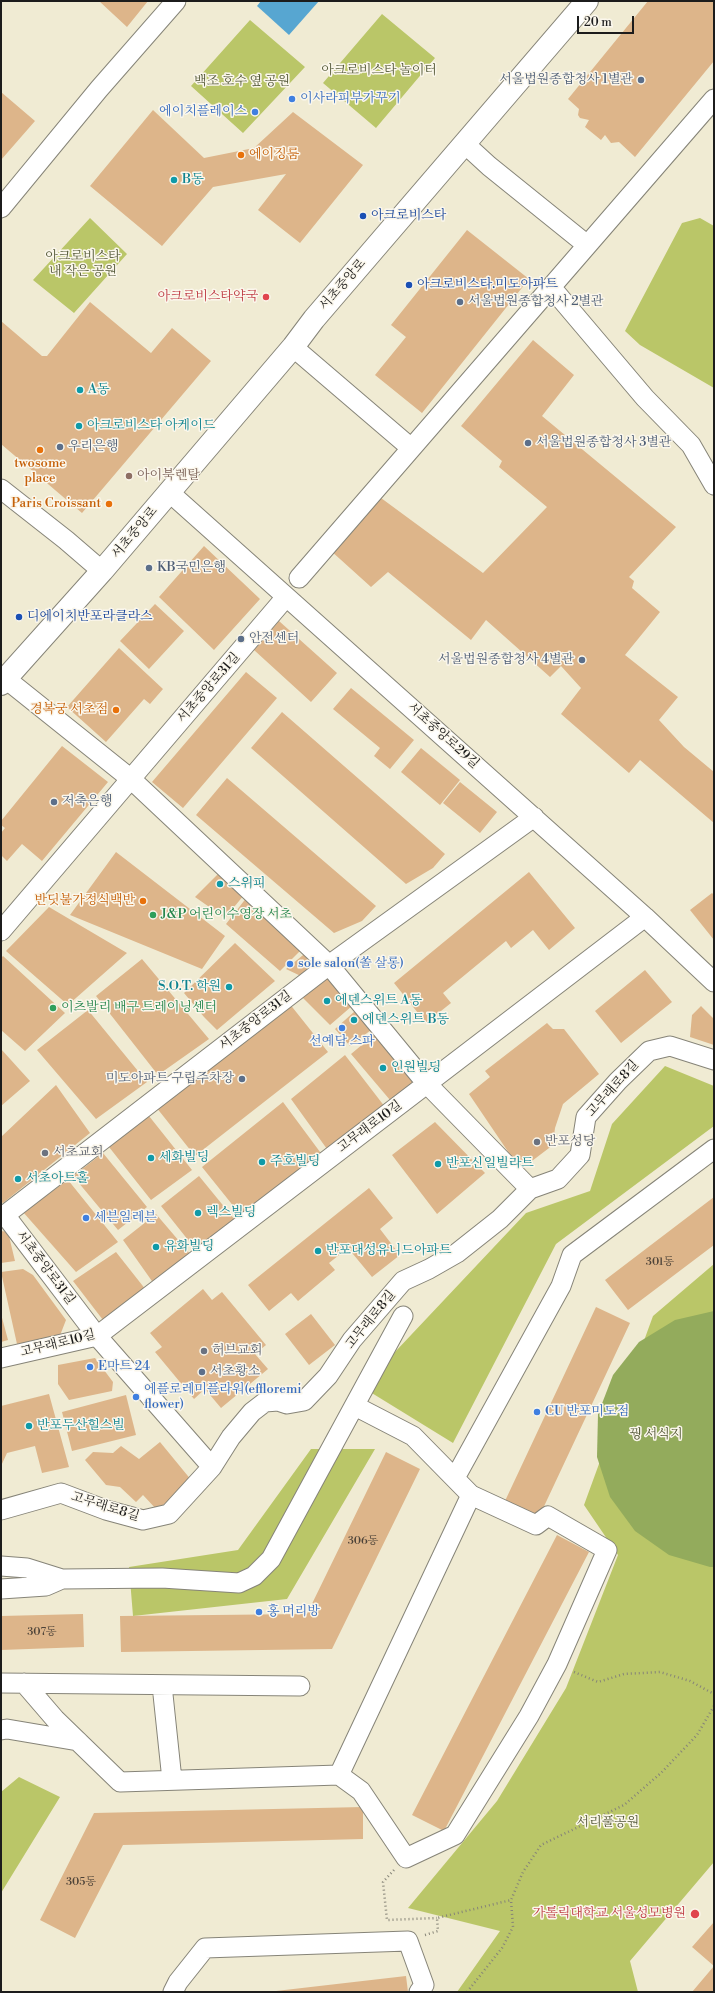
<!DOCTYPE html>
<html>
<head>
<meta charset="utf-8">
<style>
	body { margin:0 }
	#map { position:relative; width:715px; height:1993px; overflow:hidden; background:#f0ebd3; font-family:"Libre Bodoni",serif }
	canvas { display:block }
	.frame { position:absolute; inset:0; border:2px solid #1c1c1c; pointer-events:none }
	.scale { position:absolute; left:577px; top:16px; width:57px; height:18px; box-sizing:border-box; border:2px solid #1c1c1c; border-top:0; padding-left:5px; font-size:12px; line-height:14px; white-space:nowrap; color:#1c1c1c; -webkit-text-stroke:3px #fbf7ec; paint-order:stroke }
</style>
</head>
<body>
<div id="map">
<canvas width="715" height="1993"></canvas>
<div class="frame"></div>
<div class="scale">20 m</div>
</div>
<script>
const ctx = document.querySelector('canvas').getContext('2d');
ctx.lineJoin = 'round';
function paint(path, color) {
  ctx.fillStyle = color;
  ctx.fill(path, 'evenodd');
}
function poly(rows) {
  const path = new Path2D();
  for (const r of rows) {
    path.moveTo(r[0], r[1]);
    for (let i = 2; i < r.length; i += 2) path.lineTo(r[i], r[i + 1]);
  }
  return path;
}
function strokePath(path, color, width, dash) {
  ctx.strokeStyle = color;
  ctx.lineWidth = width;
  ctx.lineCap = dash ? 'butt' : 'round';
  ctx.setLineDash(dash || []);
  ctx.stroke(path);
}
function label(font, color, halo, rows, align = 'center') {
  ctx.font = font + ' "Libre Bodoni","Noto Serif KR",serif';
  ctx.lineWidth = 3;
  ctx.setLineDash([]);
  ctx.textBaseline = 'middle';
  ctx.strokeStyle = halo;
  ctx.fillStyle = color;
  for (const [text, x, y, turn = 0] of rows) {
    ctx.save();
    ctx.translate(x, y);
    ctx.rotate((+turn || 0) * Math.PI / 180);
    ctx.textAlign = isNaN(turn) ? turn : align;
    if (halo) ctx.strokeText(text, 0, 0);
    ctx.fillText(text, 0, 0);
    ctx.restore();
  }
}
const green = poly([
	[382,14,435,58,376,128,323,83],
	[250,20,305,67,243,133,191,86],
	[90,218,127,254,74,313,33,280],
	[700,218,714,226,714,388,640,345,625,331,682,223],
	[665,1066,714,1086,714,1126,556,1244,453,1443,362,1387,526,1213,590,1191,612,1124],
	[714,1264,714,1862,630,1961,638,1992,457,1992,500,1931,408,1908,497,1801,566,1688,618,1555,584,1505,653,1316],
	[311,1449,375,1449,287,1599,133,1616,129,1567,238,1550],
	[19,1777,60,1797,1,1893,1,1792]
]);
const forest = poly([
	[714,1311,714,1567,710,1567,669,1555,635,1531,610,1497,597,1457,598,1414,613,1375,639,1342,675,1320]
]);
const water = poly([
	[261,1,319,1,289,35,257,6]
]);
const building = poly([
	[99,1,148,1,127,27],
	[648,1,714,1,714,61,635,157,619,142,611,143,605,135,601,140,585,127,589,120,580,118,578,115,579,109,568,99],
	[1,92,35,121,1,160],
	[153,110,204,158,254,148,293,112,363,165,300,243,258,210,286,174,213,187,162,246,90,186],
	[467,230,529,279,422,413,375,375,406,337,391,325],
	[90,302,151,353,172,328,211,361,82,513,1,444,1,321,42,356,47,356],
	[533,340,574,375,542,416,676,527,629,577,634,581,632,588,660,612,625,655,678,697,659,720,684,747,714,772,714,823,640,760,629,773,561,714,581,688,561,666,550,677,486,620,471,640,388,572,371,587,330,550,381,498,483,573,547,507,499,467,502,461,461,426],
	[204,546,260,599,214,650,159,597],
	[155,604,184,631,149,669,120,641],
	[279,621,337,673,311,702,254,650],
	[119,648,163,689,150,704,144,699,106,742,67,707],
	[246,672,277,698,183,808,152,782],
	[351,688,414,740,390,769,374,756,380,748,333,709],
	[282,712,445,854,433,868,406,884,251,748],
	[62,746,108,782,42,861,22,844,7,861,1,855,1,833,5,828,1,825,1,821],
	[421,748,460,780,440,805,401,772],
	[227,778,376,906,362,921,334,933,196,815],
	[460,782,497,812,480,833,443,803],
	[116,852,225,936,202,969,70,915],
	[220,872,244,895,225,918,195,897],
	[529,872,575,928,549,950,533,930,511,948,506,941,443,993,451,1003,426,1023,394,983],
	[712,893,714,895,714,940,690,910],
	[247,897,304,947,280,971,226,924],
	[49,907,127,953,68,1005,6,951],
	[235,943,275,981,217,1030,204,1017,184,993],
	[308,951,322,966,305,978,286,969],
	[3,956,65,1013,25,1051,1,1030,1,958],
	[142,959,209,1039,158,1075,96,996],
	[645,970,672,1002,621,1043,595,1011],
	[327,975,352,1006,330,1025,300,995],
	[289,1003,328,1052,195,1156,156,1107],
	[701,1006,714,1019,714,1045,690,1037,692,1015],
	[88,1010,147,1082,96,1119,37,1050],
	[355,1011,371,1030,350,1046,335,1029],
	[547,1023,553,1029,564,1029,599,1074,563,1104,555,1128,553,1145,528,1164,513,1159,469,1094,490,1077,485,1071],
	[375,1034,415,1082,390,1100,351,1054],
	[1,1049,30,1081,1,1106],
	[345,1055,385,1107,327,1149,291,1099],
	[56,1085,90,1133,3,1203,1,1202,1,1137],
	[283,1102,323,1156,243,1218,202,1167],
	[149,1116,192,1170,151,1200,109,1147],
	[435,1122,485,1173,437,1214,392,1155],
	[103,1153,147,1207,118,1230,73,1176],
	[199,1176,235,1220,196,1250,161,1206],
	[68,1180,118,1242,76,1272,23,1212],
	[369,1188,393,1218,380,1229,400,1255,372,1277,348,1248,329,1263,335,1270,298,1301,291,1293,269,1311,248,1285],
	[714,1197,714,1245,628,1310,605,1280],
	[156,1214,191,1255,154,1284,123,1240],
	[1,1231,8,1232,15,1261,1,1263],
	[116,1252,146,1290,103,1320,73,1281],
	[23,1269,33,1275,66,1320,59,1338,17,1344,1,1272],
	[203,1289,212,1300,222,1292,266,1345,255,1354,268,1369,221,1408,205,1389,194,1399,155,1352,162,1347,150,1333],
	[596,1307,630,1323,539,1517,505,1501],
	[1,1314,8,1340,1,1342],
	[311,1314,335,1345,309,1365,285,1334],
	[95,1358,113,1382,112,1391,69,1400,58,1384,58,1365],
	[49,1394,69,1467,42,1473,35,1446,7,1453,1,1466,1,1406],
	[126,1395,136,1435,72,1451,62,1412],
	[160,1442,192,1481,157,1510,143,1495,136,1502,120,1487,106,1485,85,1460,93,1452,113,1453,121,1446,139,1459],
	[386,1452,420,1469,332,1649,121,1652,120,1616,307,1614],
	[557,1535,589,1552,444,1831,412,1815],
	[83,1614,84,1647,1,1650,1,1616],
	[363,1807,363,1839,123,1845,75,1938,40,1920,94,1813],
	[714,1922,714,1992,692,1992,714,1966,692,1947],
	[406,1976,408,1992,276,1992,276,1991]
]);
const path = poly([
	[574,1672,598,1682,624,1674,660,1672,690,1681,714,1694],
	[394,1870,383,1882,387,1920,437,1918],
	[425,1935,438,1931,437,1918,511,1900],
	[467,1992,502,1948,513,1927,511,1900,523,1872,541,1845,624,1805,661,1773,697,1735,714,1706]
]);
const minor = poly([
	[465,144,489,166,587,245],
	[1,208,99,89,176,1],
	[551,287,645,398,691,445,714,485],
	[293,347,411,448],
	[1,489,66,540,102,571],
	[169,492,645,917,714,982],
	[299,578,714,99],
	[6,679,131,779,329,965,427,1084,530,1189],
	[1,931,286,597],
	[5,1215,329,965,534,817],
	[5,1215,97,1336,212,1467],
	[1,1358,97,1336,645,917],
	[455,1478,561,1286,572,1255,714,1149],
	[1,1510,61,1493,106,1510,143,1520,169,1514,212,1467,231,1437,252,1412,265,1402,278,1401,287,1404,304,1401,328,1376,352,1340,403,1281,429,1269,457,1253,500,1219,530,1189,558,1179,580,1155,586,1117,618,1081,649,1051,670,1046,714,1060],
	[1,1566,27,1568,62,1579,162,1578,239,1583,254,1576,271,1559,403,1316],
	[1,1589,46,1586,62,1579],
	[1,1683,300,1686],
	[24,1683,55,1719,120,1782,339,1775,471,1495],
	[162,1685,172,1780],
	[1,1730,7,1729,78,1741],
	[339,1775,361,1791,406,1858,455,1835,529,1716,557,1664,607,1550,548,1516,536,1525,471,1495,413,1436,355,1406],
	[173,1992,178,1982,205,1948,408,1941,424,1985,419,1992]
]);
const major = poly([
	[1,684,102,571,293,347,314,319,587,1]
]);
const markers = [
	[641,80,4,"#5c6f8a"],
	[292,99,4,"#3f7fe0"],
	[255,112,4,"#3f7fe0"],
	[241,155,4,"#e8710a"],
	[174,180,4,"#0f9aa8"],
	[363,216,4,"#1a4fb4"],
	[409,285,4,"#1a4fb4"],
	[266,297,4,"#e0444e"],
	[460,302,4,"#5c6f8a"],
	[80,390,4,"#0f9aa8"],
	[79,426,4,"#0f9aa8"],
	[528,443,4,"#5c6f8a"],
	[60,447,4,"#5c6f8a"],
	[40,450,4,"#e8710a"],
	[129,476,4,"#8d6e63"],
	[109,504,4,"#e8710a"],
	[149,568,4,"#5c6f8a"],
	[19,617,4,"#1a4fb4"],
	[241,639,4,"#5c6f8a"],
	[582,660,4,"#5c6f8a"],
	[116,710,4,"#e8710a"],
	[54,802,4,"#5c6f8a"],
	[220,884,4,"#0f9aa8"],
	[143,901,4,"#e8710a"],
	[153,915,4,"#2e9e5b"],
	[290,964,4,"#3f7fe0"],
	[229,987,4,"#0f9aa8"],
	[327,1001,4,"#0f9aa8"],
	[53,1008,4,"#2e9e5b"],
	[354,1020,4,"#0f9aa8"],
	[342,1028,4,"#3f7fe0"],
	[383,1068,4,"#0f9aa8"],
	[242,1079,4,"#5c6f8a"],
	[537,1142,4,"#6b7280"],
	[45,1153,4,"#6b7280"],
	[151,1158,4,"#0f9aa8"],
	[262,1162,4,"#0f9aa8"],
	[438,1164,4,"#0f9aa8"],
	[18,1179,4,"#0f9aa8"],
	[198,1213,4,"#0f9aa8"],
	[86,1218,4,"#3f7fe0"],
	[156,1247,4,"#0f9aa8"],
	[318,1251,4,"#0f9aa8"],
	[204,1351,4,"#6b7280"],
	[90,1367,4,"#3f7fe0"],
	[202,1372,4,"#5c6f8a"],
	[136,1397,4,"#3f7fe0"],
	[537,1412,4,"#3f7fe0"],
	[29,1426,4,"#0f9aa8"],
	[259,1612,4,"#3f7fe0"],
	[695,1914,5,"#e0444e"]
];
const numberNames = [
	["301동",660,1262],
	["306동",363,1541],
	["307동",42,1632],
	["305동",81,1882]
];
const parkNames = [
	["아크로비스타 놀이터",379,71],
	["백조 호수 옆 공원",242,82],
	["아크로비스타",83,257],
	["내 작은 공원",83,272],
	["꿩 서식지",656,1435],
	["서리풀공원",608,1823]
];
const serviceNames = [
	["서울법원종합청사 1별관",633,80,"right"],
	["서울법원종합청사 2별관",468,302],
	["서울법원종합청사 3별관",536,443],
	["우리은행",68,447],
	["KB국민은행",157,568],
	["안전센터",249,639],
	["서울법원종합청사 4별관",574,660,"right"],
	["저축은행",62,802],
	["미도아파트 구립주차장",234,1079,"right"],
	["서초황소",210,1372]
];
const shopNames = [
	["이사라피부가꾸기",300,99],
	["에이치플레이스",247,112,"right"],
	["sole salon(쏠 살롱)",298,964],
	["선예담 스파",342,1042,"center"],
	["세븐일레븐",94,1218],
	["E마트 24",98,1367],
	["에플로레미플라워(effloremi",144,1390],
	["flower)",144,1405],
	["CU 반포미도점",545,1412],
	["홍 머리방",267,1612]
];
const foodNames = [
	["에이징룸",249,155,"left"],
	["twosome",40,464,"center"],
	["place",40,479,"center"],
	["Paris Croissant",101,504],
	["경복궁 서초점",108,710],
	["반딧불가정식백반",135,901]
];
const cultureNames = [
	["B동",182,180],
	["A동",88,390],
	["아크로비스타 아케이드",87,426],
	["스위피",228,884],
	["S.O.T. 학원",221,987,"right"],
	["에덴스위트 A동",335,1001],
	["에덴스위트 B동",362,1020],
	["인원빌딩",391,1068],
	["세화빌딩",159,1158],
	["주호빌딩",270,1162],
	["반포신일빌라트",446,1164],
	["서초아트홀",26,1179],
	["렉스빌딩",206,1213],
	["유화빌딩",164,1247],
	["반포대성유니드아파트",326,1251],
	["반포두산힐스빌",37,1426]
];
const transitNames = [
	["아크로비스타",371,216],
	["아크로비스타.미도아파트",417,285],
	["디에이치반포라클라스",27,617]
];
const streetNames = [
	["서초중앙로",343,285,-49],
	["서초중앙로",135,533,-50],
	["서초중앙로31길",209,688,-49],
	["서초중앙로29길",443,736,42],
	["서초중앙로31길",256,1021,-38],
	["고무래로8길",613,1089,-48],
	["고무래로10길",370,1127,-37],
	["서초중앙로31길",45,1268,53],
	["고무래로8길",371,1320,-51],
	["고무래로10길",58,1344,-14],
	["고무래로8길",105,1507,17]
];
const healthNames = [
	["아크로비스타약국",258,297],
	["가톨릭대학교 서울성모병원",686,1914]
];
const educationNames = [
	["아이북렌탈",137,476]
];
const leisureNames = [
	["J&P 어린이수영장 서초",161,915],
	["이츠발리 배구 트레이닝센터",61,1008]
];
const worshipNames = [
	["반포성당",545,1142],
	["서초교회",53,1153],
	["허브교회",212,1351]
];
paint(green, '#bac668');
paint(forest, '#93ab5c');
paint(water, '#57a6d1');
paint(building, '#ddb58a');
strokePath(minor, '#868478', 21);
strokePath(major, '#868478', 24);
strokePath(path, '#868478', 2.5, [1, 3]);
strokePath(minor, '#fff', 19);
strokePath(major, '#fff', 22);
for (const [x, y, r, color] of markers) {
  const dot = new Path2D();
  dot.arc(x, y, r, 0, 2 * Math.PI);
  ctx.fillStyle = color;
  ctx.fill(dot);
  strokePath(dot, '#fbf7ec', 1.5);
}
label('11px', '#4c4238', null, numberNames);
label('13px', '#535837', '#fbf7ec', parkNames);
label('13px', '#4e5e75', '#fbf7ec', serviceNames, 'left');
label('13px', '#366cbe', '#fbf7ec', shopNames, 'left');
label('13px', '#c56008', '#fbf7ec', foodNames, 'right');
label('13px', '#0d838f', '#fbf7ec', cultureNames, 'left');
label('13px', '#164399', '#fbf7ec', transitNames, 'left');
label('13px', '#1c1c1c', '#fbf7ec', streetNames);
label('13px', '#be3a42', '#fbf7ec', healthNames, 'right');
label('13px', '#785e54', '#fbf7ec', educationNames, 'left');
label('13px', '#27864d', '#fbf7ec', leisureNames, 'left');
label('13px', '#5b616d', '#fbf7ec', worshipNames, 'left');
</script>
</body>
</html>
